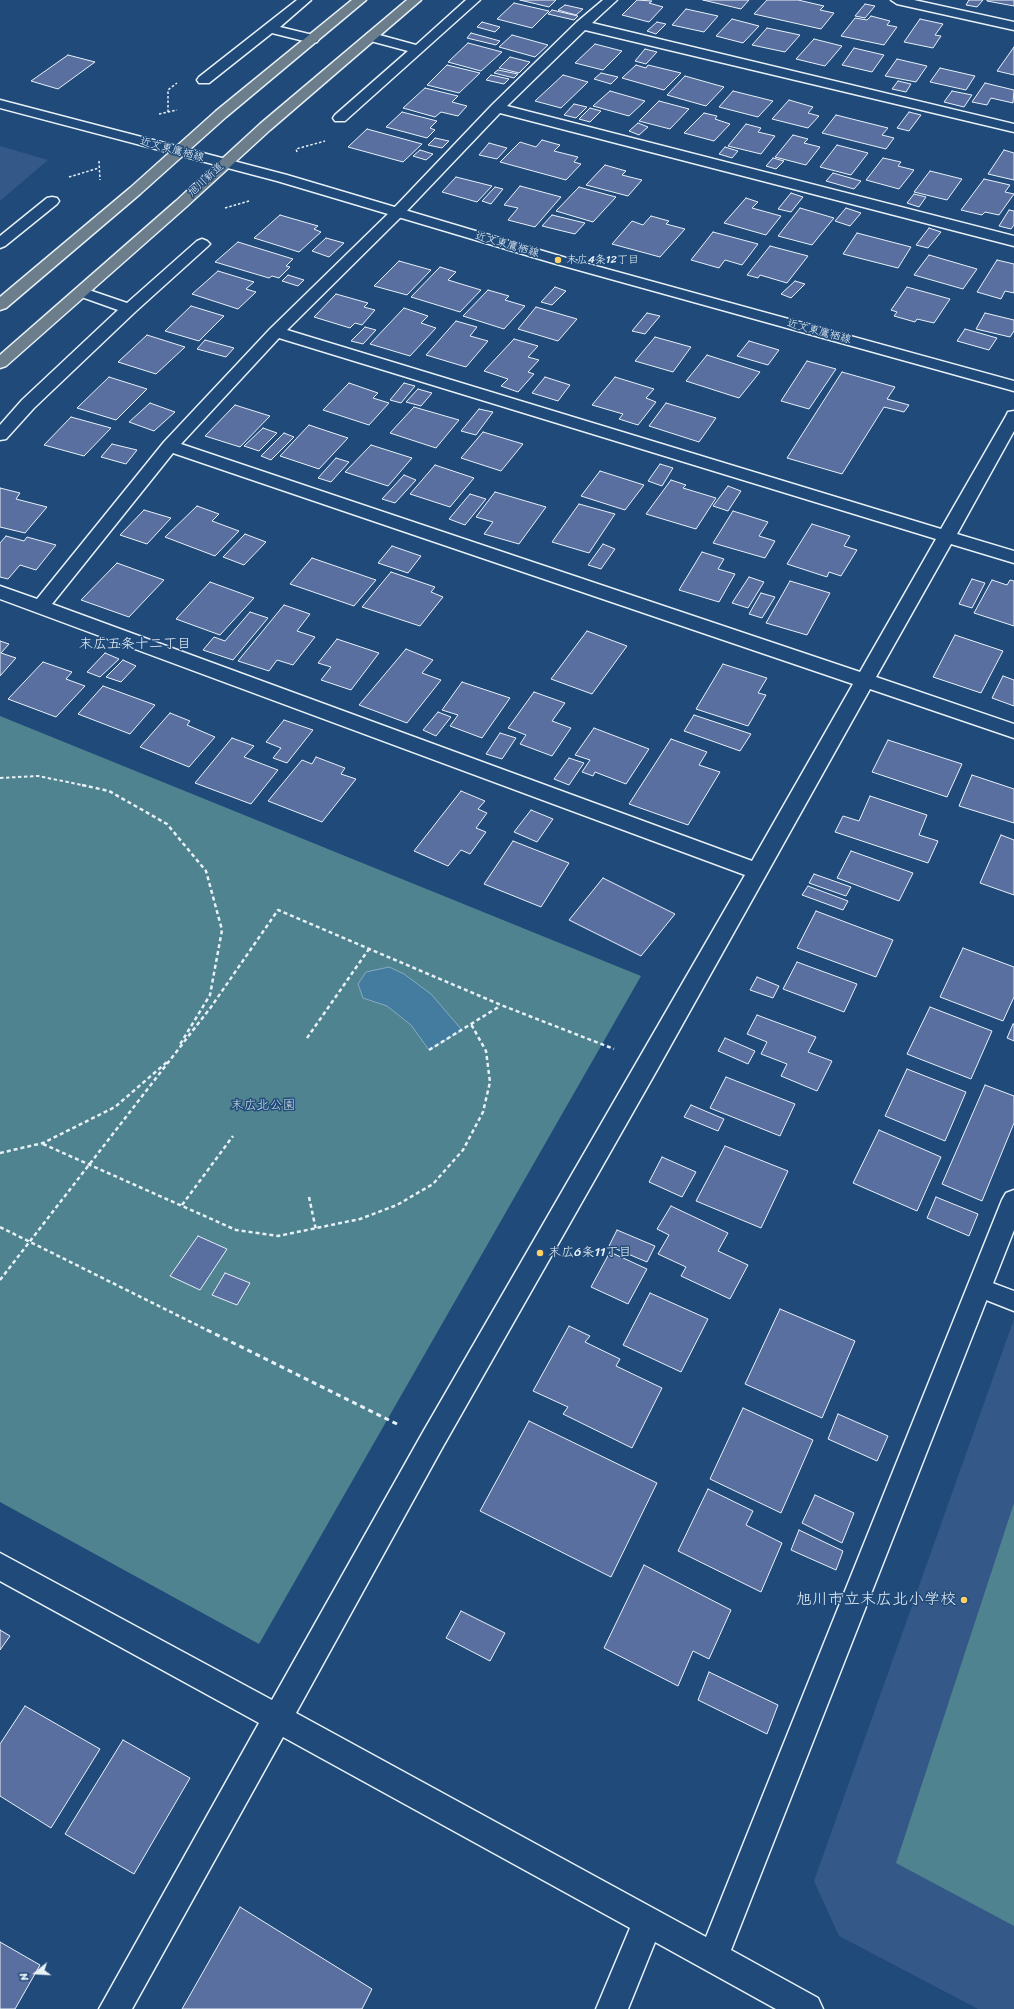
<!DOCTYPE html>
<html>
<head>
<meta charset="utf-8">
<style>
	body { margin:0 }
	#map { position:relative; width:1014px; height:2009px; overflow:hidden; background:#1f4a7a; font-family:Sriracha,sans-serif }
	canvas { display:block }
	.north { position:absolute; left:16px; top:1953px; width:40px; height:40px; -webkit-text-stroke:3px #1f4a7a; paint-order:stroke; rotate:252deg; font-size:11px; font-weight:700; line-height:16px; text-align:center; color:#e8f1f8 }
	.north::after { content:''; display:block; margin:auto; width:14px; height:18px; background:#e8f1f8; clip-path:polygon(50% 0,100% 100%,50% 72%,0 100%) }
</style>
</head>
<body>
<div id="map">
<canvas width="1014" height="2009"></canvas>
<div class="north">N</div>
</div>
<script>
const ctx = document.querySelector('canvas').getContext('2d');
ctx.lineJoin = 'round';
function paint(path, color) {
  ctx.fillStyle = color;
  ctx.fill(path, 'evenodd');
}
function poly(rows) {
  const path = new Path2D();
  for (const r of rows) {
    path.moveTo(r[0], r[1]);
    for (let i = 2; i < r.length; i += 2) path.lineTo(r[i], r[i + 1]);
  }
  return path;
}
function strokePath(path, color, width, dash) {
  ctx.strokeStyle = color;
  ctx.lineWidth = width;
  ctx.lineCap = dash ? 'butt' : 'round';
  ctx.setLineDash(dash || []);
  ctx.stroke(path);
}
function label(font, color, halo, rows, align = 'center') {
  ctx.font = font + ' Sriracha,"Klee One",sans-serif';
  ctx.lineWidth = 3;
  ctx.setLineDash([]);
  ctx.textBaseline = 'middle';
  ctx.strokeStyle = halo;
  ctx.fillStyle = color;
  for (const [text, x, y, turn = 0] of rows) {
    ctx.save();
    ctx.translate(x, y);
    ctx.rotate((+turn || 0) * Math.PI / 180);
    ctx.textAlign = isNaN(turn) ? turn : align;
    if (halo) ctx.strokeText(text, 0, 0);
    ctx.fillText(text, 0, 0);
    ctx.restore();
  }
}
const built = poly([
	[0,146,48,160,0,201],
	[1014,1319,1014,2009,978,2009,839,1936,814,1881]
]);
const green = poly([
	[0,716,641,976,259,1644,0,1502],
	[1014,1503,1014,1926,896,1863]
]);
const water = poly([
	[389,967,404,974,431,994,462,1030,429,1050,411,1025,387,1006,363,998,358,984,366,972,389,967]
]);
const building = poly([
	[520,0,556,0,549,7,520,0],
	[637,0,652,1,649,3,663,7,649,22,622,15,637,0],
	[703,0,749,0,741,9,703,0],
	[767,0,798,0,824,6,820,10,834,13,821,29,754,14,767,0],
	[969,0,983,0,977,7,966,5,969,0],
	[1014,0,1014,6,987,1,987,0,1014,0],
	[514,3,549,11,532,28,497,19,514,3],
	[865,4,875,6,865,18,855,16,865,4],
	[565,5,583,9,576,15,558,10,565,5],
	[686,9,718,16,704,32,672,25,686,9],
	[552,10,578,16,574,20,548,14,552,10],
	[871,16,890,21,887,25,897,27,884,45,841,36,855,18,867,20,871,16],
	[732,19,759,26,743,43,716,36,732,19],
	[920,19,943,24,935,35,941,36,933,48,904,42,920,19],
	[482,22,500,27,495,32,477,27,482,22],
	[657,22,666,24,656,34,647,31,657,22],
	[767,28,800,35,785,52,752,45,767,28],
	[471,33,500,41,496,45,467,38,471,33],
	[512,35,548,45,535,57,499,47,512,35],
	[814,39,842,46,825,66,796,59,814,39],
	[468,43,502,52,481,71,448,62,468,43],
	[595,44,622,51,603,70,575,63,595,44],
	[1014,47,1014,75,997,71,1014,47],
	[854,48,884,55,872,72,842,65,854,48],
	[645,49,657,52,646,64,635,61,645,49],
	[68,55,95,62,58,89,31,81,68,55],
	[510,57,530,62,519,73,499,68,510,57],
	[897,59,927,66,916,82,885,76,897,59],
	[447,65,480,73,459,93,427,85,447,65],
	[636,65,646,68,648,65,681,73,664,90,622,78,636,65],
	[940,68,975,76,966,90,930,82,940,68],
	[498,70,518,74,514,78,494,73,498,70],
	[601,73,618,77,611,84,594,79,601,73],
	[491,75,509,79,504,84,486,80,491,75],
	[563,75,588,82,561,108,535,101,563,75],
	[685,76,724,87,706,106,667,95,685,76],
	[898,81,911,84,906,92,892,89,898,81],
	[985,83,1014,90,1013,103,991,98,987,105,972,102,985,83],
	[425,88,458,96,452,102,467,106,458,116,441,112,435,117,403,108,425,88],
	[610,91,645,101,629,116,593,106,610,91],
	[733,91,773,101,758,117,719,107,733,91],
	[952,91,972,95,964,107,944,102,952,91],
	[789,100,813,107,808,113,819,116,808,128,772,119,789,100],
	[659,101,689,109,670,129,639,121,659,101],
	[574,104,587,107,576,118,564,115,574,104],
	[590,108,601,111,590,122,579,119,590,108],
	[402,112,437,121,430,128,435,130,427,138,386,127,402,112],
	[909,112,921,115,909,131,897,128,909,112],
	[704,113,717,116,715,119,730,124,714,141,684,133,704,113],
	[836,115,888,128,882,135,894,138,886,149,822,133,836,115],
	[638,123,648,127,639,135,629,131,638,123],
	[746,124,761,128,758,132,775,136,761,154,728,146,746,124],
	[367,129,422,144,403,162,348,147,367,129],
	[793,135,808,139,804,143,820,147,806,165,775,157,793,135],
	[435,138,449,141,442,148,428,145,435,138],
	[542,140,560,145,554,151,578,157,574,162,581,164,566,180,500,162,520,142,536,147,542,140],
	[489,143,507,148,497,159,479,155,489,143],
	[837,145,868,153,851,175,820,167,837,145],
	[725,147,738,151,732,158,719,154,725,147],
	[420,150,433,154,426,160,413,156,420,150],
	[1004,150,1014,153,1014,180,988,174,1004,150],
	[773,158,784,161,776,169,766,166,773,158],
	[883,158,901,162,898,166,914,170,899,189,866,180,883,158],
	[605,165,626,171,622,175,642,180,628,196,586,185,605,165],
	[930,171,962,179,947,200,914,192,930,171],
	[833,173,861,181,854,189,826,181,833,173],
	[456,177,492,186,477,202,442,192,456,177],
	[984,179,1010,185,1005,192,1014,194,999,215,985,212,982,215,961,210,984,179],
	[520,186,561,197,535,227,508,220,518,208,504,205,520,186],
	[495,187,503,189,491,204,482,201,495,187],
	[579,187,616,197,593,222,556,211,579,187],
	[791,193,803,197,791,212,778,209,791,193],
	[914,194,926,197,919,207,907,203,914,194],
	[746,198,758,202,752,208,781,216,766,235,724,223,746,198],
	[800,208,834,218,812,245,778,236,800,208],
	[846,208,861,213,850,226,835,221,846,208],
	[1009,210,1014,211,1014,225,1011,229,999,226,1009,210],
	[280,215,318,226,314,229,321,232,299,252,254,238,280,215],
	[552,215,585,223,575,234,542,226,552,215],
	[651,216,669,221,666,224,685,229,660,257,612,244,632,221,643,225,651,216],
	[929,228,941,232,928,248,916,245,929,228],
	[713,232,758,244,742,265,725,260,719,268,691,260,713,232],
	[857,233,911,247,898,268,843,254,857,233],
	[326,238,344,243,329,257,312,251,326,238],
	[238,242,293,259,286,266,290,267,279,278,272,276,269,278,215,262,238,242],
	[770,246,808,256,787,283,760,275,758,278,747,275,770,246],
	[929,255,977,269,963,289,914,275,929,255],
	[997,260,1014,264,1014,293,1005,291,1001,299,977,292,997,260],
	[399,261,431,270,407,295,374,286,399,261],
	[440,267,456,272,448,280,481,290,460,312,411,297,440,267],
	[218,271,254,282,246,289,256,292,238,309,192,294,218,271],
	[288,275,304,280,298,286,282,281,288,275],
	[795,281,805,284,791,298,781,294,795,281],
	[555,287,566,291,552,305,541,302,555,287],
	[907,287,950,299,934,323,917,319,915,322,894,316,897,312,891,310,907,287],
	[488,290,509,296,505,300,525,306,504,329,463,316,488,290],
	[336,294,368,303,364,307,375,310,362,325,355,323,350,328,314,317,336,294],
	[191,306,224,316,199,341,165,331,191,306],
	[536,307,577,319,558,341,518,329,536,307],
	[404,308,428,316,421,323,436,328,410,356,370,344,404,308],
	[647,313,660,316,645,334,632,331,647,313],
	[985,313,1014,320,1014,331,1010,337,976,329,985,313],
	[456,321,477,327,470,336,488,341,466,367,426,355,456,321],
	[365,327,376,330,363,344,351,341,365,327],
	[965,329,997,338,989,350,957,341,965,329],
	[147,335,185,347,156,374,118,362,147,335],
	[655,337,691,347,673,372,635,361,655,337],
	[514,339,538,346,528,357,539,360,528,372,534,374,518,392,501,386,508,379,484,371,514,339],
	[205,340,234,348,226,357,197,349,205,340],
	[749,341,779,350,768,365,737,356,749,341],
	[707,355,760,372,739,398,686,381,707,355],
	[807,361,836,369,809,409,781,401,807,361],
	[842,372,895,387,887,399,909,405,904,412,884,407,842,474,787,458,842,372],
	[109,377,147,389,116,420,77,408,109,377],
	[545,377,570,385,558,401,532,393,545,377],
	[615,377,654,389,646,398,656,402,638,425,619,419,623,414,592,405,615,377],
	[349,383,378,393,373,398,389,403,369,425,323,410,349,383],
	[404,383,415,386,401,403,390,400,404,383],
	[418,389,432,393,421,406,406,402,418,389],
	[150,403,175,412,154,431,129,422,150,403],
	[666,403,716,418,699,442,649,426,666,403],
	[235,405,270,416,240,447,205,436,235,405],
	[414,407,459,420,436,448,390,433,414,407],
	[479,409,493,412,476,435,461,431,479,409],
	[71,417,111,428,84,456,44,445,71,417],
	[309,425,348,438,319,469,280,456,309,425],
	[263,428,277,433,259,451,244,446,263,428],
	[483,432,523,444,501,471,461,458,483,432],
	[284,433,294,437,271,460,261,456,284,433],
	[112,444,137,450,126,464,101,457,112,444],
	[371,445,412,458,388,486,345,472,371,445],
	[336,458,349,462,331,482,318,478,336,458],
	[660,464,673,468,662,486,648,481,660,464],
	[435,465,474,478,450,507,410,494,435,465],
	[600,471,644,485,625,510,581,496,600,471],
	[404,475,416,480,395,503,382,499,404,475],
	[671,480,686,485,683,488,716,498,696,529,646,514,671,480],
	[728,486,741,491,728,511,713,506,728,486],
	[0,488,20,493,16,499,47,507,25,533,0,527,0,488],
	[495,492,546,507,519,544,484,534,493,522,476,517,495,492],
	[470,494,486,499,465,525,449,519,470,494],
	[579,504,615,514,589,553,552,542,579,504],
	[197,506,219,514,212,521,239,531,215,556,165,537,197,506],
	[144,510,171,518,147,544,120,535,144,510],
	[733,511,768,522,759,536,775,541,765,558,713,543,733,511],
	[812,524,850,536,844,546,857,550,841,576,829,572,827,577,787,564,812,524],
	[245,534,266,542,244,565,223,557,245,534],
	[6,536,24,541,27,537,56,545,36,570,20,565,8,579,0,577,0,543,6,536],
	[603,544,615,549,601,569,588,565,603,544],
	[392,546,421,556,408,573,378,563,392,546],
	[702,552,724,559,718,569,735,574,719,602,679,590,702,552],
	[312,558,376,580,354,606,290,584,312,558],
	[117,563,164,580,129,617,81,600,117,563],
	[391,572,435,587,431,592,443,597,420,626,362,607,391,572],
	[749,577,764,582,748,608,732,603,749,577],
	[972,579,985,583,972,608,959,604,972,579],
	[992,580,1007,585,1010,580,1014,581,1014,626,974,613,992,580],
	[790,581,830,593,807,635,766,623,790,581],
	[210,582,254,598,220,635,176,619,210,582],
	[761,593,775,597,762,618,749,614,761,593],
	[284,605,310,614,297,631,315,637,293,665,277,660,269,671,238,661,284,605],
	[250,612,268,618,233,660,203,650,214,637,225,641,250,612],
	[587,631,627,646,592,694,551,679,587,631],
	[955,635,1003,651,981,693,933,677,955,635],
	[337,639,379,653,351,690,321,680,331,667,318,663,337,639],
	[0,641,9,644,1,653,16,658,0,676,0,641],
	[406,649,433,660,422,673,441,680,407,723,359,705,406,649],
	[105,653,119,659,100,677,87,672,105,653],
	[123,660,136,666,121,682,106,677,123,660],
	[43,662,72,672,66,679,85,686,56,717,8,699,43,662],
	[723,664,767,678,758,693,766,695,748,726,696,709,723,664],
	[1003,676,1014,680,1014,706,992,698,1003,676],
	[462,682,510,698,482,738,450,726,458,715,442,710,462,682],
	[103,686,155,705,130,734,78,714,103,686],
	[534,692,565,703,552,721,571,728,552,756,520,744,526,735,508,728,534,692],
	[438,712,451,717,436,736,423,730,438,712],
	[170,713,190,721,187,725,215,737,189,767,140,747,170,713],
	[694,715,751,734,740,751,684,731,694,715],
	[284,720,313,730,287,763,273,758,281,748,266,742,284,720],
	[594,728,649,749,626,784,595,772,593,776,582,772,590,760,575,755,594,728],
	[500,733,516,738,502,759,486,754,500,733],
	[232,738,254,746,244,757,278,770,251,804,195,783,232,738],
	[671,739,707,752,699,765,720,772,688,825,629,804,671,739],
	[888,740,962,764,947,797,872,772,888,740],
	[316,757,345,768,341,774,356,779,322,822,268,801,302,760,312,764,316,757],
	[569,758,584,763,569,785,554,779,569,758],
	[972,775,1014,789,1014,823,959,806,972,775],
	[461,791,485,801,478,809,487,813,476,828,486,832,470,854,461,850,448,866,414,851,461,791],
	[870,796,927,815,919,835,938,841,928,863,835,832,843,816,859,821,870,796],
	[531,810,553,819,537,842,514,832,531,810],
	[1001,835,1014,840,1014,895,980,883,1001,835],
	[513,841,569,863,541,907,484,884,513,841],
	[851,851,913,873,899,901,837,878,851,851],
	[814,874,851,887,846,896,809,883,814,874],
	[603,878,675,914,641,956,569,920,603,878],
	[808,886,848,901,843,910,802,895,808,886],
	[816,911,893,940,876,977,797,948,816,911],
	[963,948,1014,967,1014,997,1003,1021,940,997,963,948],
	[797,962,857,984,844,1012,783,989,797,962],
	[757,977,779,986,773,998,750,990,757,977],
	[930,1007,992,1031,971,1079,907,1054,930,1007],
	[757,1015,816,1037,808,1052,832,1061,817,1091,781,1076,787,1064,761,1054,767,1042,747,1034,757,1015],
	[1013,1024,1014,1024,1014,1041,1007,1038,1013,1024],
	[725,1038,755,1051,748,1064,718,1051,725,1038],
	[907,1069,966,1092,945,1141,885,1116,907,1069],
	[726,1077,795,1104,780,1136,710,1108,726,1077],
	[985,1085,1014,1096,1014,1123,982,1201,942,1184,985,1085],
	[691,1105,724,1119,718,1131,684,1117,691,1105],
	[879,1130,941,1157,917,1211,853,1183,879,1130],
	[725,1146,788,1171,761,1228,696,1201,725,1146],
	[662,1157,696,1172,682,1197,649,1182,662,1157],
	[936,1197,978,1214,969,1236,927,1218,936,1197],
	[671,1206,728,1233,718,1251,748,1265,730,1299,681,1276,686,1267,658,1254,669,1235,657,1229,671,1206],
	[617,1230,655,1246,647,1262,609,1246,617,1230],
	[198,1236,227,1249,200,1290,170,1276,198,1236],
	[610,1252,647,1269,628,1304,591,1287,610,1252],
	[225,1273,250,1283,237,1305,212,1295,225,1273],
	[650,1293,708,1319,681,1372,623,1345,650,1293],
	[780,1309,855,1341,822,1418,745,1384,780,1309],
	[569,1326,590,1336,585,1342,620,1359,616,1366,662,1388,632,1448,563,1414,568,1407,533,1391,569,1326],
	[743,1408,813,1440,781,1513,710,1479,743,1408],
	[838,1414,888,1436,877,1461,828,1439,838,1414],
	[529,1421,657,1483,611,1577,480,1511,529,1421],
	[708,1489,753,1511,746,1525,782,1543,761,1592,678,1551,708,1489],
	[815,1495,854,1513,842,1543,802,1523,815,1495],
	[799,1530,843,1551,836,1570,791,1550,799,1530],
	[644,1565,731,1610,709,1659,693,1651,678,1686,604,1648,644,1565],
	[461,1611,505,1633,490,1661,446,1638,461,1611],
	[0,1630,10,1636,0,1650,0,1630],
	[709,1672,778,1705,767,1734,698,1700,709,1672],
	[25,1706,100,1749,51,1828,0,1796,0,1744,25,1706],
	[123,1740,190,1778,134,1874,65,1834,123,1740],
	[240,1907,372,1989,362,2009,182,2009,240,1907],
	[0,1942,40,1965,15,2009,0,2009,0,1942]
]);
const pathFar3 = poly([
	[168,112,168,90,177,83],
	[159,114,177,110],
	[297,152,296,149,325,141],
	[99,161,100,180],
	[69,177,99,168],
	[225,208,249,201]
]);
const pathFar2 = poly([
	[0,778,38,776,87,786]
]);
const pathFar1 = poly([
	[82,785,109,791,167,824,206,871,222,930,210,995,179,1046],
	[307,1038,369,949],
	[429,1050,500,1006],
	[43,1144,236,1230,278,1236,360,1219,397,1205,433,1184,463,1150,483,1112,490,1082,486,1051,471,1024],
	[0,1153,43,1143,115,1107,167,1062],
	[309,1197,316,1230],
	[182,1205,233,1136],
	[0,1227,209,1331],
	[0,1280,211,1007,278,910,501,1005,614,1049]
]);
const path = poly([
	[207,1330,399,1425]
]);
const lane = poly([
	[979,1278,1014,1291,1014,1311,971,1294,968,1287,971,1280,979,1278]
]);
const street = poly([
	[297,0,311,0,280,27,317,36,319,39,317,42,312,43,272,33,209,83,199,83,197,80,199,77,297,0],
	[466,0,480,0,345,121,335,121,333,118,335,115,408,51,367,40,365,37,367,34,372,33,416,45,466,0],
	[603,0,617,0,592,23,1014,124,1014,132,585,30,507,106,1014,236,1014,246,500,113,402,216,287,330,941,529,1006,416,1008,412,1014,411,1014,431,957,534,1014,551,1014,563,951,544,876,677,1014,724,1014,738,870,689,657,1070,441,1450,296,1713,706,1937,1002,1200,1006,1193,1014,1190,1014,1230,731,1950,818,1998,823,2009,776,2009,655,1942,628,2009,596,2009,630,1928,283,1737,132,2009,99,2009,259,1723,0,1581,0,1553,272,1700,423,1432,745,875,0,599,0,586,37,599,164,442,270,329,392,210,492,105,577,22,603,0],
	[279,338,936,539,860,672,181,444,279,338],
	[173,453,853,684,752,861,52,604,173,453],
	[891,0,914,0,1014,22,1014,30,897,4,891,0],
	[52,197,57,198,59,201,57,204,5,246,0,248,0,236,47,198,52,197],
	[202,239,207,241,210,244,207,247,135,312,34,408,6,439,0,440,0,425,22,400,118,310,76,295,73,292,76,289,86,289,127,303,197,241,202,239]
]);
const secondary = poly([
	[0,100,287,175,563,257,1014,381,1014,391,553,263,277,181,0,108,0,100]
]);
const highway = poly([
	[352,0,366,0,226,117,140,194,6,308,0,310,0,297,130,188,216,111,352,0],
	[407,0,421,0,270,130,186,207,6,366,0,368,0,355,176,201,260,124,407,0]
]);
const markers = [
	[558,260,4,"#ffd166"],
	[540,1253,4,"#ffd166"],
	[964,1600,4,"#ffd166"]
];
const farStreetnames = [
	["近文東鷹栖線",172,150,15],
	["旭川新道",206,180,-43],
	["近文東鷹栖線",507,245,16],
	["近文東鷹栖線",819,332,15]
];
const farPoinames = [
	["末広4条12丁目",566,260]
];
const parkNames = [
	["末広北公園",263,1106]
];
const poiNames = [
	["末広6条11丁目",548,1253]
];
const neighbourhoodNames = [
	["末広五条十二丁目",135,644]
];
const nearPoinames = [
	["旭川市立末広北小学校",956,1600]
];
paint(built, '#345887');
paint(green, '#4f838f');
paint(water, '#437c9e');
strokePath(water, '#85abc2', 1);
paint(building, '#596fa0');
strokePath(building, '#e8f1f8', 1);
strokePath(lane, '#e8f1f8', 3);
strokePath(street, '#e8f1f8', 3);
strokePath(secondary, '#e8f1f8', 3);
strokePath(highway, '#e8f1f8', 3);
strokePath(pathFar3, '#e8f1f8', 1.5, [2.5, 2]);
strokePath(pathFar2, '#e8f1f8', 2, [3.5, 2.5]);
strokePath(pathFar1, '#e8f1f8', 2.5, [4, 3]);
strokePath(path, '#e8f1f8', 3, [5, 4]);
paint(lane, '#1f4a7a');
paint(street, '#1f4a7a');
paint(secondary, '#1f4a7a');
paint(highway, '#6c7d8b');
for (const [x, y, r, color] of markers) {
  const dot = new Path2D();
  dot.arc(x, y, r, 0, 2 * Math.PI);
  ctx.fillStyle = color;
  ctx.fill(dot);
  strokePath(dot, '#1f4a7a', 1.5);
}
label('11px', '#e8f1f8', '#1f4a7a', farStreetnames);
label('11px', '#e8f1f8', '#1f4a7a', farPoinames, 'left');
label('13px', '#d1e0e8', '#1f4a7a', parkNames);
label('13px', '#e8f1f8', '#1f4a7a', poiNames, 'left');
label('14px', '#e8f1f8', '#1f4a7a', neighbourhoodNames);
label('16px', '#e8f1f8', '#1f4a7a', nearPoinames, 'right');
</script>
</body>
</html>
